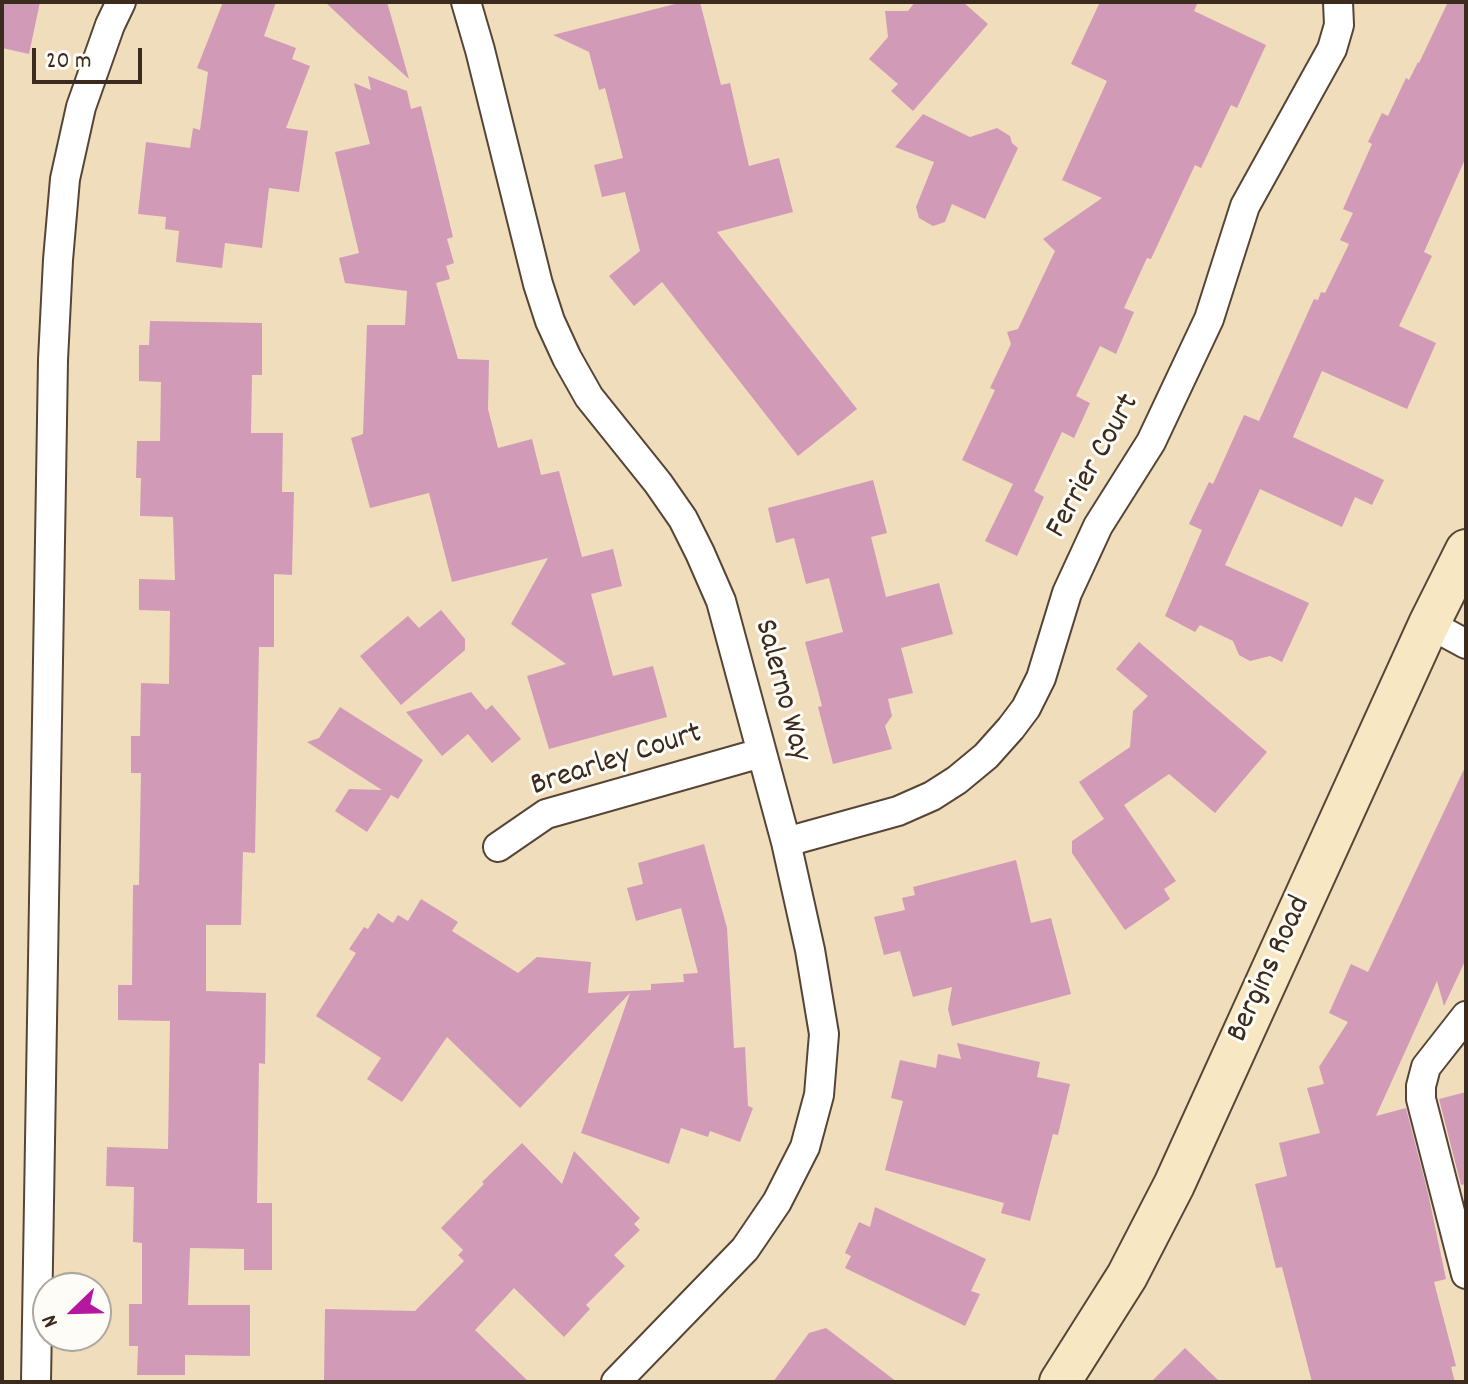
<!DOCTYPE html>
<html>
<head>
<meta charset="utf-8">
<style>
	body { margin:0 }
	#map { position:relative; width:1468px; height:1384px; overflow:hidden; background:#f0ddbc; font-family:Dekko,sans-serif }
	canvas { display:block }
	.frame { position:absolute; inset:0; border:4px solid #3b2a1e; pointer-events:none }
	.north { position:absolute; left:32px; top:1272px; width:80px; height:80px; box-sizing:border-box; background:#fdfcf7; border:2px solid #afa8a0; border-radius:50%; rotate:247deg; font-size:22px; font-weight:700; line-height:32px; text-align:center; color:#3b2a1e }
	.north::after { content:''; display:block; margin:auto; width:28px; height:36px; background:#b5179e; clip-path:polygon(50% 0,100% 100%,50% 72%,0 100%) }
	.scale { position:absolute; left:32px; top:48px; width:110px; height:36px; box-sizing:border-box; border:4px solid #3b2a1e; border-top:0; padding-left:10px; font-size:24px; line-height:28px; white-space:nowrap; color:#3b2a1e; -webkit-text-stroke:6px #fdfcf7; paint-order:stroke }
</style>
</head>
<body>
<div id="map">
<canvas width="1468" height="1384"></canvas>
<div class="frame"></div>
<div class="north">N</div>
<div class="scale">20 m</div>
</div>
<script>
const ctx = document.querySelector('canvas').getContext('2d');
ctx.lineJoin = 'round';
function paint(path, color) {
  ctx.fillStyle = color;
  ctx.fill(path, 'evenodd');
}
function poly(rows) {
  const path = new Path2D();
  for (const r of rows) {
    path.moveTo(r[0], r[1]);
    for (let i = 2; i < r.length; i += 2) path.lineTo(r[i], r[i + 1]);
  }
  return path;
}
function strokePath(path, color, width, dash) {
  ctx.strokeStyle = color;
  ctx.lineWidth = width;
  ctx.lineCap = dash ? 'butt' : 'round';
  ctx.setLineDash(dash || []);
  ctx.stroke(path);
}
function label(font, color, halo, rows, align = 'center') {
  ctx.font = font + ' Dekko,sans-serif';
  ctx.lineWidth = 6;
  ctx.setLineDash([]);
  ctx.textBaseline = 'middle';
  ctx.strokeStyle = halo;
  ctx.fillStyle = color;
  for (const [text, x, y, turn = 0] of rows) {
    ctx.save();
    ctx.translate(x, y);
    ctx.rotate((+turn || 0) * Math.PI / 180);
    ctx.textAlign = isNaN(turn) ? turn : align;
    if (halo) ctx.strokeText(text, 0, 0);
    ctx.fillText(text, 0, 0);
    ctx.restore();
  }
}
const building = poly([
	[2,2,40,2,29,54,2,48],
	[223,2,276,2,264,36,296,48,292,59,310,66,286,128,308,131,299,192,269,188,262,248,225,243,222,268,176,262,179,231,165,229,166,217,138,214,146,142,190,148,193,128,200,130,208,72,197,68],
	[325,2,387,2,409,79,358,33],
	[683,2,700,2,721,85,730,83,749,166,779,158,793,212,717,232,857,409,798,456,662,282,634,306,609,276,640,251,625,192,602,197,594,165,623,158,605,88,599,90,589,52,553,35],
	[915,2,963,2,988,24,913,111,891,91,898,84,869,59,888,37,885,11,908,11],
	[1100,2,1198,2,1194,11,1266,45,1237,108,1231,105,1201,168,1195,165,1151,259,1147,258,1124,308,1134,312,1116,354,1100,346,1076,396,1090,403,1074,438,1062,432,1034,491,1044,497,1017,556,985,541,1013,484,962,460,995,390,990,388,1011,344,1007,332,1018,329,1055,251,1043,239,1102,198,1062,180,1107,81,1071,64],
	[1448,2,1466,2,1466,157,1424,252,1432,256,1399,326,1436,343,1407,409,1322,371,1293,437,1384,480,1372,505,1355,497,1342,527,1260,489,1225,565,1309,603,1282,662,1270,656,1250,661,1239,655,1233,641,1200,625,1195,632,1165,616,1202,530,1189,524,1209,482,1213,484,1244,415,1259,421,1314,299,1318,300,1321,292,1325,293,1349,244,1340,240,1353,213,1343,209,1372,144,1368,142,1382,113,1388,116,1406,78,1409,80,1418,62,1419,63],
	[368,76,407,91,411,109,421,106,453,237,447,239,454,263,446,266,450,279,436,283,458,359,489,360,488,409,498,448,532,439,541,475,559,471,582,557,613,549,622,586,591,594,613,676,653,666,667,717,549,749,527,676,566,664,511,624,548,558,452,582,429,493,370,508,351,438,363,434,367,325,405,325,407,291,345,283,339,258,359,253,335,152,370,144,354,83,371,90],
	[923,114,970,137,997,128,1010,136,1012,143,1018,148,985,219,952,204,945,222,933,226,919,218,916,207,934,162,895,147],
	[150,321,262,323,262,375,252,375,251,433,283,433,282,492,294,492,292,575,274,574,274,647,259,647,255,853,243,852,241,925,206,925,206,991,266,993,265,1064,259,1063,257,1203,272,1203,272,1270,244,1270,244,1249,190,1248,188,1305,250,1305,250,1356,185,1355,185,1375,137,1375,138,1346,129,1346,129,1304,142,1304,142,1243,133,1242,134,1187,106,1186,107,1147,168,1149,170,1021,118,1020,118,985,132,985,133,885,139,885,141,773,131,773,131,736,140,736,141,683,169,684,170,611,139,610,139,579,175,580,173,517,140,516,141,478,136,478,137,441,160,441,161,382,139,381,139,345,149,345],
	[873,480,887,533,871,537,886,597,939,583,953,634,901,648,913,693,888,699,892,716,885,726,892,749,833,764,818,707,822,706,805,642,843,632,829,578,806,584,794,538,776,543,768,508],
	[441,610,465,639,465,650,401,705,360,656,408,616,419,628],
	[1139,642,1267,752,1215,813,1169,774,1124,805,1176,881,1164,889,1170,899,1125,930,1072,853,1072,841,1104,819,1079,782,1130,747,1133,711,1148,696,1116,669],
	[471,692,486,710,492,705,521,739,492,763,468,734,442,756,406,712],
	[340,707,423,760,398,799,391,795,367,832,335,811,349,789,382,790,307,742,319,738],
	[1466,765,1466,959,1444,1006,1437,981,1376,1116,1406,1108,1428,1193,1446,1279,1434,1282,1456,1366,1451,1367,1455,1382,1312,1382,1282,1267,1276,1268,1255,1184,1287,1176,1279,1143,1320,1133,1307,1088,1324,1084,1319,1067,1348,1022,1329,1013,1351,964,1368,972],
	[704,844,727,928,734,1048,745,1047,748,1106,753,1108,740,1142,710,1131,708,1137,681,1128,669,1164,581,1133,630,993,520,1108,447,1037,402,1102,367,1079,381,1058,316,1016,356,953,349,949,364,927,368,929,378,913,393,923,398,915,408,921,421,899,458,922,452,931,518,973,537,957,591,962,588,993,651,990,651,984,684,982,683,974,698,973,681,908,636,921,627,888,643,884,638,863],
	[1016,860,1031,923,1051,918,1071,994,952,1026,948,1009,952,987,913,997,900,951,884,955,874,917,905,910,902,898,915,895,913,887],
	[957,1043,1040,1062,1037,1077,1070,1084,1058,1135,1053,1134,1030,1221,1001,1213,1004,1203,885,1170,903,1101,891,1098,900,1060,936,1068,938,1054,961,1059],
	[1466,1092,1466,1184,1461,1185,1439,1099],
	[522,1143,562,1184,574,1151,640,1218,634,1224,640,1230,614,1255,625,1266,586,1305,590,1309,564,1337,514,1288,475,1330,529,1382,324,1382,325,1309,415,1311,464,1261,458,1255,463,1250,441,1228,484,1184,482,1182],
	[875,1207,986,1259,971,1291,980,1294,965,1326,845,1268,851,1256,845,1253,859,1222,870,1227],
	[826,1328,897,1382,773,1382,809,1333],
	[1185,1348,1220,1382,1151,1382]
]);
const minor = poly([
	[466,2,480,50,538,284,550,321,567,358,589,397,658,483,683,519,700,553,721,601,786,842,810,950,824,1034,819,1095,805,1147,777,1202,745,1249,616,1382],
	[1429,624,1466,644],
	[786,842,898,811,932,796,957,780,986,756,1011,728,1026,708,1041,678,1067,593,1098,526,1151,442,1209,319,1245,206,1332,49,1339,25,1338,2],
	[498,847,546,814,761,753],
	[1466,1016,1426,1067,1421,1086,1421,1099,1466,1274],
	[36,1382,53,360,58,260,65,179,81,107,110,25,121,2]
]);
const secondary = poly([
	[1060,1382,1127,1276,1174,1185,1429,624,1466,550]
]);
const streetNames = [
	["Ferrier Court",1095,467,-61],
	["Salerno Way",780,691,75],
	["Brearley Court",617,762,-18],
	["Bergins Road",1271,970,-65]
];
paint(building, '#d19bb8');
strokePath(minor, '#564536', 32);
strokePath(secondary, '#564536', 44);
strokePath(minor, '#fff', 28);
strokePath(secondary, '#f7e8c3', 40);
label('32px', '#3b2a1e', '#fdfcf7', streetNames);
</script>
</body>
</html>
